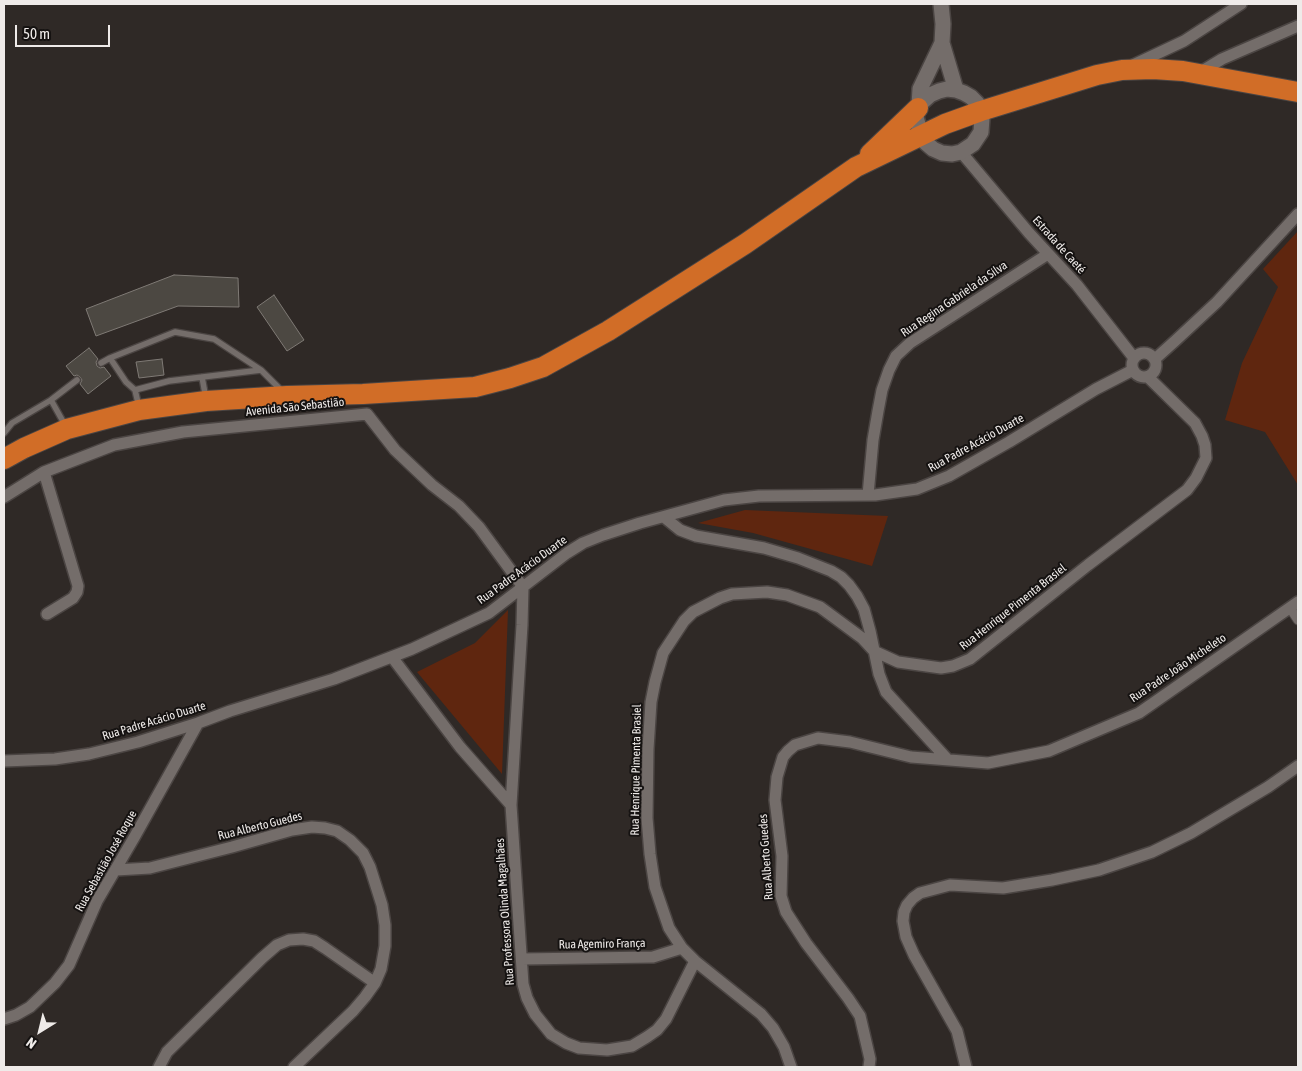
<!DOCTYPE html>
<html>
<head>
<meta charset="utf-8">
<style>
	body { margin:0 }
	#map { position:relative; width:1302px; height:1071px; overflow:hidden; background:#2f2926; font-family:"Asap Condensed",sans-serif }
	canvas { display:block }
	.frame { position:absolute; inset:0; border:5px solid #efebe9; pointer-events:none }
	.north { position:absolute; left:15px; top:1006px; width:50px; height:50px; -webkit-text-stroke:4px #151211; paint-order:stroke; rotate:216deg; font-size:14px; font-weight:700; line-height:20px; text-align:center; color:#efebe9 }
	.north::after { content:''; display:block; margin:auto; width:18px; height:22px; background:#efebe9; clip-path:polygon(50% 0,100% 100%,50% 72%,0 100%) }
	.scale { position:absolute; left:15px; top:25px; width:95px; height:22px; box-sizing:border-box; border:2px solid #efebe9; border-top:0; padding-left:6px; font-size:15px; line-height:18px; white-space:nowrap; color:#efebe9; -webkit-text-stroke:4px #151211; paint-order:stroke }
</style>
</head>
<body>
<div id="map">
<canvas width="1302" height="1071"></canvas>
<div class="frame"></div>
<div class="north">N</div>
<div class="scale">50 m</div>
</div>
<script>
const ctx = document.querySelector('canvas').getContext('2d');
ctx.lineJoin = 'round';
function paint(path, color) {
  ctx.fillStyle = color;
  ctx.fill(path, 'evenodd');
}
function poly(rows) {
  const path = new Path2D();
  for (const r of rows) {
    if (r.length === 3) {
      path.moveTo(r[0] + r[2], r[1]);
      path.arc(r[0], r[1], r[2], 0, 2 * Math.PI);
      continue;
    }
    path.moveTo(r[0], r[1]);
    for (let i = 2; i < r.length; i += 2) path.lineTo(r[i], r[i + 1]);
  }
  return path;
}
function strokePath(path, color, width, dash) {
  ctx.strokeStyle = color;
  ctx.lineWidth = width;
  ctx.lineCap = dash ? 'butt' : 'round';
  ctx.setLineDash(dash || []);
  ctx.stroke(path);
}
function label(font, color, halo, rows, align = 'center') {
  ctx.font = font + ' "Asap Condensed",sans-serif';
  ctx.lineWidth = 4;
  ctx.setLineDash([]);
  ctx.textBaseline = 'middle';
  ctx.strokeStyle = halo;
  ctx.fillStyle = color;
  for (const [text, x, y, turn = 0] of rows) {
    ctx.save();
    ctx.translate(x, y);
    ctx.rotate((+turn || 0) * Math.PI / 180);
    ctx.textAlign = isNaN(turn) ? turn : align;
    if (halo) ctx.strokeText(text, 0, 0);
    ctx.fillText(text, 0, 0);
    ctx.restore();
  }
}
const green = poly([
	[1298,231,1298,485,1265,432,1225,420,1242,363,1278,287,1263,269],
	[745,510,888,516,872,566,753,533,698,523],
	[508,610,502,774,417,672,475,643]
]);
const building = poly([
	[174,275,238,278,239,307,178,306,96,336,86,309,174,275],
	[274,295,304,340,287,351,257,307,274,295],
	[89,348,98,359,96,362,97,366,100,368,104,367,111,376,88,394,80,384,82,380,80,377,77,375,74,376,66,366,89,348],
	[162,359,164,375,139,378,136,362,162,359]
]);
const service = poly([
	[110,358,175,332,214,339,261,370],
	[101,363,110,358,126,382,135,390,169,381,261,370,282,391],
	[202,377,206,399],
	[135,390,139,407],
	[51,400,65,425],
	[4,433,12,423,51,400,77,380]
]);
const pedestrian = poly([
	[1290,608,1298,620]
]);
const minor = poly([
	[1133,65,1184,41,1241,4],
	[1199,73,1222,59,1298,26],
	[961,152,1029,233,1077,285,1134,358],
	[1144,365,12],
	[1155,359,1175,341,1217,302,1298,214],
	[44,472,78,586,77,592,73,598,47,614],
	[868,495,873,440,878,411,882,390,889,370,896,356,910,343,1048,254],
	[4,497,44,472,114,445,183,432,367,414,395,450,432,485,459,506,479,527,523,587,522,625,511,805,523,984,527,998,535,1014,551,1034,566,1043,579,1048,607,1050,632,1046,647,1037,657,1030,666,1019,695,961],
	[664,517,680,530,696,536,764,548,798,558,831,571,841,577,849,585,857,596,864,609,870,631,879,674,886,692,948,760],
	[392,657,460,747,511,805],
	[4,761,55,759,89,754,138,742,198,723,230,711,334,679,412,649,489,613,567,553,583,543,603,535,640,523,724,500,759,496,875,495,917,489,949,476,1009,442,1096,389,1133,370],
	[116,870,150,868,232,847,292,830,312,827,325,828,337,831,350,840,363,853,370,867,382,905,385,925,385,946,381,969,375,983,365,997,353,1011,294,1067],
	[522,959,653,957,682,948],
	[4,1019,16,1015,30,1007,55,983,69,965,97,901,135,836,198,723],
	[159,1067,167,1052,262,958,277,945,289,940,303,939,314,941,325,948,375,983],
	[791,1067,784,1047,773,1028,761,1014,695,961,682,948,669,928,655,887,650,854,647,818,648,749,651,702,655,682,663,653,684,621,693,612,720,598,732,594,767,592,787,595,820,607,862,638,874,651,898,662,941,668,953,666,970,659,1088,565,1187,490,1196,478,1206,458,1205,445,1202,436,1195,423,1148,377],
	[869,1067,870,1059,860,1016,848,998,806,943,786,912,781,896,782,856,775,800,777,777,783,757,788,751,795,745,818,738,850,742,911,757,988,763,1049,751,1139,713,1298,602],
	[966,1067,957,1031,914,955,906,937,903,921,904,912,907,905,913,898,920,893,950,885,1003,888,1052,880,1099,870,1152,852,1191,833,1268,787,1298,766]
]);
const tertiary = poly([
	[941,4,943,24,942,43,956,90],
	[947,89,956,90,964,93,971,97,977,103,982,118,981,132,973,144,961,152,952,154,942,153,933,149,926,143,921,135,916,117,919,105,930,95,939,91,947,89],
	[919,105,920,89,942,43]
]);
const trunk = poly([
	[870,154,918,108],
	[4,459,24,448,67,429,139,410,206,401,287,396,363,394,475,387,510,378,543,367,608,331,745,244,856,167,945,124,981,111,1097,75,1122,70,1153,69,1183,71,1298,92]
]);
const streetNames = [
	["Estrada de Caeté",1059,245,48],
	["Rua Regina Gabriela da Silva",954,299,-34],
	["Avenida São Sebastião",295,407,-6],
	["Rua Padre Acácio Duarte",976,443,-29],
	["Rua Padre Acácio Duarte",522,570,-36],
	["Rua Henrique Pimenta Brasiel",1013,607,-38],
	["Rua Padre João Micheleto",1178,668,-34],
	["Rua Padre Acácio Duarte",154,721,-17],
	["Rua Henrique Pimenta Brasiel",636,770,-89],
	["Rua Alberto Guedes",260,826,-14],
	["Rua Alberto Guedes",766,857,-94],
	["Rua Sebastião José Roque",106,861,-61],
	["Rua Professora Olinda Magalhães",505,912,-94],
	["Rua Agemiro França",602,944,-1]
];
paint(green, '#5f260f');
paint(building, '#4c4842');
strokePath(building, '#7f7a75', 1);
strokePath(service, '#4b4543', 8);
strokePath(pedestrian, '#4b4543', 11);
strokePath(minor, '#4b4543', 14);
strokePath(tertiary, '#4b4543', 18);
strokePath(trunk, '#4b4543', 22);
strokePath(service, '#746d6a', 5.5);
strokePath(pedestrian, '#746d6a', 9);
strokePath(minor, '#746d6a', 11);
strokePath(tertiary, '#746d6a', 15);
strokePath(trunk, '#d16d27', 20);
label('12px', '#efebe9', '#151211', streetNames);
</script>
</body>
</html>
